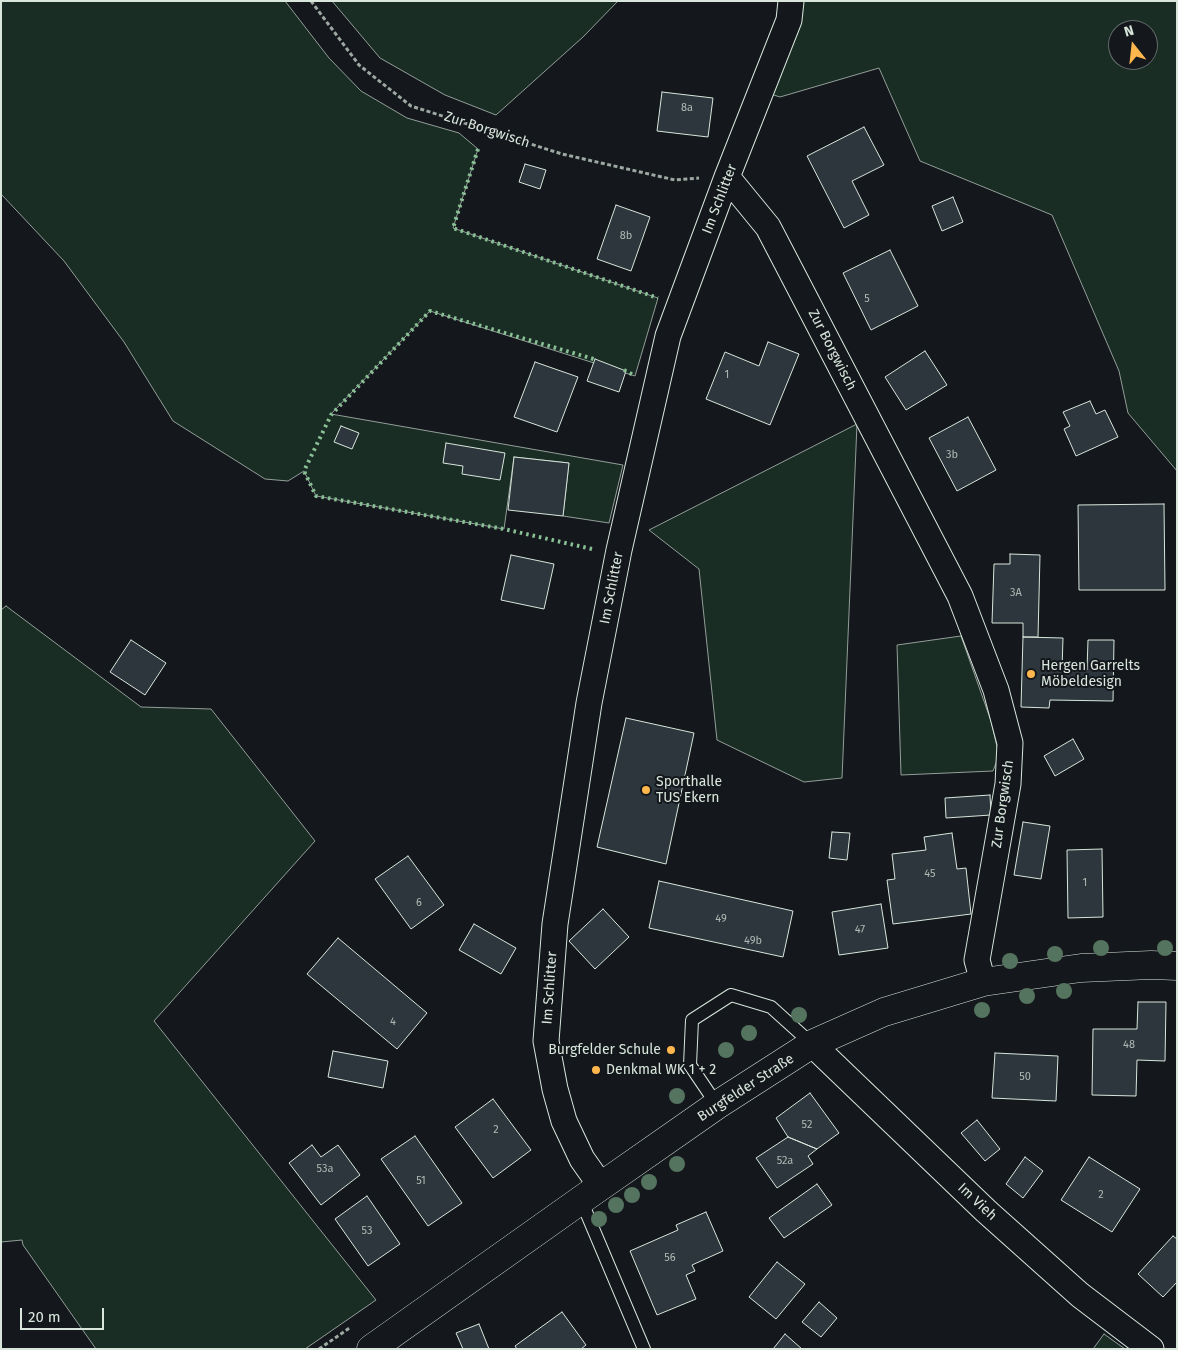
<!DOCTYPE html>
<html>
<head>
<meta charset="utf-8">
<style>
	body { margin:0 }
	#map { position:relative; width:1178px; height:1350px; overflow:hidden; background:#14181c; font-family:"Fira Sans",sans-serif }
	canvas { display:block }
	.frame { position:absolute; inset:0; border:2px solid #d8e6dc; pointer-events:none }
	.north { position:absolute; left:1108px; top:20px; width:50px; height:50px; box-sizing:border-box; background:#14181c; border:1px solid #626a69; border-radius:50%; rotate:344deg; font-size:14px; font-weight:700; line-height:20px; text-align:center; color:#d8e6dc }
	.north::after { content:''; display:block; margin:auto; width:18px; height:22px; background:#ffb74d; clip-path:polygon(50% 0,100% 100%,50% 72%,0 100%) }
	.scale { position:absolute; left:20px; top:1308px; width:84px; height:22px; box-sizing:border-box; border:2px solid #d8e6dc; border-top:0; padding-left:6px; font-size:15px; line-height:18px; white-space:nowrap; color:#d8e6dc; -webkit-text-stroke:4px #14181c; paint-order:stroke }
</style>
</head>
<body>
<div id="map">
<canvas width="1178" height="1350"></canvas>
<div class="frame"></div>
<div class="north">N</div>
<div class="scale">20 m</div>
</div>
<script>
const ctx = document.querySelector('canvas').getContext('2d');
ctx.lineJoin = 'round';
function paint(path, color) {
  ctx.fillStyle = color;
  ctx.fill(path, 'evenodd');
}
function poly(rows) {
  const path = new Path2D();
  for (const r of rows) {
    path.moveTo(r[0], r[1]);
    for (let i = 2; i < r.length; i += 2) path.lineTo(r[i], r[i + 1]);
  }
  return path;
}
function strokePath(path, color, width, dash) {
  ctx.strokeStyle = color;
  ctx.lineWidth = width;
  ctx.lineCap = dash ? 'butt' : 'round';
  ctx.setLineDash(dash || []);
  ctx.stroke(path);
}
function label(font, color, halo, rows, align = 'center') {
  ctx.font = font + ' "Fira Sans",sans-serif';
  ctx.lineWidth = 4;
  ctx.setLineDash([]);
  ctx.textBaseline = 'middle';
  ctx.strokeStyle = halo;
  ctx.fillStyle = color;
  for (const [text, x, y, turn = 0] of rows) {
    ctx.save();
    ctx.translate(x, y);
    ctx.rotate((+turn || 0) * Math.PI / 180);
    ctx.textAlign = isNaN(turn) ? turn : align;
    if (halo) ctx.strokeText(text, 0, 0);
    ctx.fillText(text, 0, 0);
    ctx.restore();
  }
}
const green = poly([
	[1,1,285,1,329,58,361,91,407,118,459,133,478,149,453,228,658,298,635,376,430,311,331,414,623,465,609,523,563,516,569,463,514,457,504,529,316,496,304,471,288,481,265,479,173,421,124,342,64,261,1,194,1,1],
	[332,1,618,1,583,37,496,115,445,95,380,58,332,1],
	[791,1,1177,1,1177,471,1128,413,1119,371,1052,215,920,161,879,68,780,97,761,91,791,1],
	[1118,30,1148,30,1148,60,1118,60,1118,30],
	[857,424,842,778,804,782,717,740,699,569,649,530,857,424],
	[6,606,141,707,211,709,315,841,154,1021,376,1300,305,1349,96,1349,23,1245,22,1240,1,1242,1,610,6,606],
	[961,636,991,721,999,755,993,771,901,775,897,645,961,636],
	[1104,1334,1125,1349,1093,1349,1104,1334]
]);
const building = poly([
	[662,92,713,98,708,137,657,131,662,92],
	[864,127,884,165,852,181,869,215,844,228,807,156,864,127],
	[525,164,546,170,540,189,519,182,525,164],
	[953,197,963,222,942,231,932,206,953,197],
	[616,205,650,217,631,271,597,259,616,205],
	[890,250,918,306,871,330,843,273,890,250],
	[768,342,799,354,770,425,706,399,725,352,759,366,768,342],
	[925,351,947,385,906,410,885,377,925,351],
	[595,359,626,371,619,392,587,381,595,359],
	[535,362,578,377,557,432,514,417,535,362],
	[1090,401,1096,414,1105,410,1118,437,1076,456,1064,429,1070,426,1063,412,1090,401],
	[968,417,996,470,957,491,929,438,968,417],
	[341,426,359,433,352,449,334,442,341,426],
	[446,443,505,453,500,480,462,474,463,466,443,463,446,443],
	[514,457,569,463,563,516,508,510,514,457],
	[1164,504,1165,590,1079,590,1078,505,1164,504],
	[1010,554,1040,555,1038,637,1023,637,1023,623,992,623,994,564,1010,564,1010,554],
	[511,555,554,564,544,609,501,600,511,555],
	[1023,637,1063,638,1062,669,1087,670,1088,640,1114,640,1113,701,1050,700,1049,708,1021,707,1023,637],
	[131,640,166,663,145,695,110,672,131,640],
	[626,718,694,733,666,864,597,847,626,718],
	[1073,739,1084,759,1055,776,1044,756,1073,739],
	[990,795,991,815,946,818,945,798,990,795],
	[1023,822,1050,826,1041,879,1014,875,1023,822],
	[832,832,850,833,847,860,829,858,832,832],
	[952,833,957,869,966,868,971,914,893,924,887,880,895,879,892,854,926,850,924,837,952,833],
	[1102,849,1103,917,1068,918,1067,850,1102,849],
	[408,856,444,905,411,929,375,879,408,856],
	[659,881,793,911,783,957,649,928,659,881],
	[881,904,888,948,839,955,832,912,881,904],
	[603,909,629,937,595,969,569,941,603,909],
	[474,924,516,948,501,974,459,950,474,924],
	[338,938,427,1013,397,1049,307,974,338,938],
	[1138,1002,1166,1002,1165,1061,1137,1060,1136,1096,1092,1095,1093,1029,1137,1029,1138,1002],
	[333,1051,388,1061,383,1088,328,1077,333,1051],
	[995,1053,1058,1056,1056,1101,992,1098,995,1053],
	[810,1093,839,1133,817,1149,788,1137,776,1118,810,1093],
	[493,1099,531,1150,493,1178,455,1127,493,1099],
	[977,1120,1000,1149,985,1161,961,1133,977,1120],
	[415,1136,462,1203,428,1226,381,1159,415,1136],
	[788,1137,817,1149,808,1156,813,1164,777,1188,756,1158,788,1137],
	[312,1145,321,1157,338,1145,360,1175,321,1205,289,1163,312,1145],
	[1025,1157,1043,1171,1023,1198,1006,1184,1025,1157],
	[1089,1157,1140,1189,1112,1232,1061,1200,1089,1157],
	[817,1184,832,1205,784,1238,769,1218,817,1184],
	[367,1196,400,1244,368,1266,335,1219,367,1196],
	[706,1212,723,1251,692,1265,695,1271,686,1275,696,1299,657,1315,630,1251,678,1230,676,1225,706,1212],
	[1173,1236,1177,1239,1177,1282,1163,1297,1138,1274,1173,1236],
	[777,1262,805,1284,776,1319,749,1297,777,1262],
	[819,1302,837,1318,821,1337,802,1322,819,1302],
	[562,1312,586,1345,581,1349,517,1349,515,1346,562,1312],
	[479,1324,489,1349,463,1349,456,1333,479,1324],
	[785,1334,802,1349,773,1349,785,1334]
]);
const path = poly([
	[311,1,359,65,411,106,562,154,675,180,699,178],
	[319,1349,351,1327]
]);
const service = poly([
	[717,1105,690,1065,692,1020,731,995,771,1007,812,1044],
	[581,1200,644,1349]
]);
const minor = poly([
	[727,177,768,227,960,596,996,690,1010,743,1008,784,977,960,983,982],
	[812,1044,986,1211,1080,1295,1151,1349],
	[601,1186,582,1159,564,1121,555,1089,546,1041,555,924,589,703,619,550,668,336,727,177,789,20,791,1]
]);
const tertiary = poly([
	[371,1349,581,1200,717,1105,812,1044,884,1012,983,982,1081,968,1151,965,1177,966]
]);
const hedge = poly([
	[478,149,453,228,658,298],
	[624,370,635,376],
	[592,549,504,529,316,496,304,471,331,415,430,311,597,360]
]);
const trees = [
	[1101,948],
	[1165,948],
	[1055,954],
	[1010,961],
	[1064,991],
	[1027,996],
	[982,1010],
	[799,1015],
	[749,1033],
	[726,1050],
	[677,1096],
	[677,1164],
	[649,1182],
	[632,1195],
	[616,1205],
	[599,1219]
];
const markers = [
	[1031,674,5,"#ffb74d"],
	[646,790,5,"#ffb74d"],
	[671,1050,5,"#ffb74d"],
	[596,1070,5,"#ffb74d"]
];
const numberNames = [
	["8a",687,108],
	["8b",626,236],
	["5",867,299],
	["1",727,375],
	["3b",952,455],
	["3A",1016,593],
	["45",930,874],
	["1",1085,883],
	["6",419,903],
	["49",721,919],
	["47",860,930],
	["49b",753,941],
	["4",393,1022],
	["48",1129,1045],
	["50",1025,1077],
	["52",807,1125],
	["2",496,1130],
	["52a",785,1161],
	["53a",325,1169],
	["51",421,1181],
	["2",1101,1195],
	["53",367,1231],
	["56",670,1258]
];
const streetNames = [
	["Zur Borgwisch",487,130,18],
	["Im Schlitter",720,199,-69],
	["Zur Borgwisch",832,350,63],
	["Im Schlitter",612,588,-79],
	["Zur Borgwisch",1003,804,-82],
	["Im Schlitter",550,988,-86],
	["Burgfelder Straße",746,1088,-33],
	["Im Vieh",977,1202,43]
];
const poiNames = [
	["Hergen Garrelts",1041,666],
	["Möbeldesign",1041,682],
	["Sporthalle",656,782],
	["TUS Ekern",656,798],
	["Burgfelder Schule",661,1050,"right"],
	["Denkmal WK 1 + 2",606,1070]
];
paint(green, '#1a2d24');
strokePath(green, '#939e99', 1);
paint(building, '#2c363c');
strokePath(building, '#d8e6dc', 1);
strokePath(service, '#d8e6dc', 14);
strokePath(minor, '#d8e6dc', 27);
strokePath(tertiary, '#d8e6dc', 29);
strokePath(path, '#9da8a2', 3, [4, 2.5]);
strokePath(service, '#14181c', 12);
strokePath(minor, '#14181c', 25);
strokePath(tertiary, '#14181c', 28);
strokePath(hedge, '#8ac095', 4, [2.5, 4]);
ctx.fillStyle = '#55745f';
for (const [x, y] of trees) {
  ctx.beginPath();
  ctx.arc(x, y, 8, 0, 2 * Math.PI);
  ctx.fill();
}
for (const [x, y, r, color] of markers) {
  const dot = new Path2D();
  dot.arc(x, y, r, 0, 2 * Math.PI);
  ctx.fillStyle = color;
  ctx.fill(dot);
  strokePath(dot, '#14181c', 2);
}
label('11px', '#adbab4', null, numberNames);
label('14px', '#d8e6dc', '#14181c', streetNames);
label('14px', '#d8e6dc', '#14181c', poiNames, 'left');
</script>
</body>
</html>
